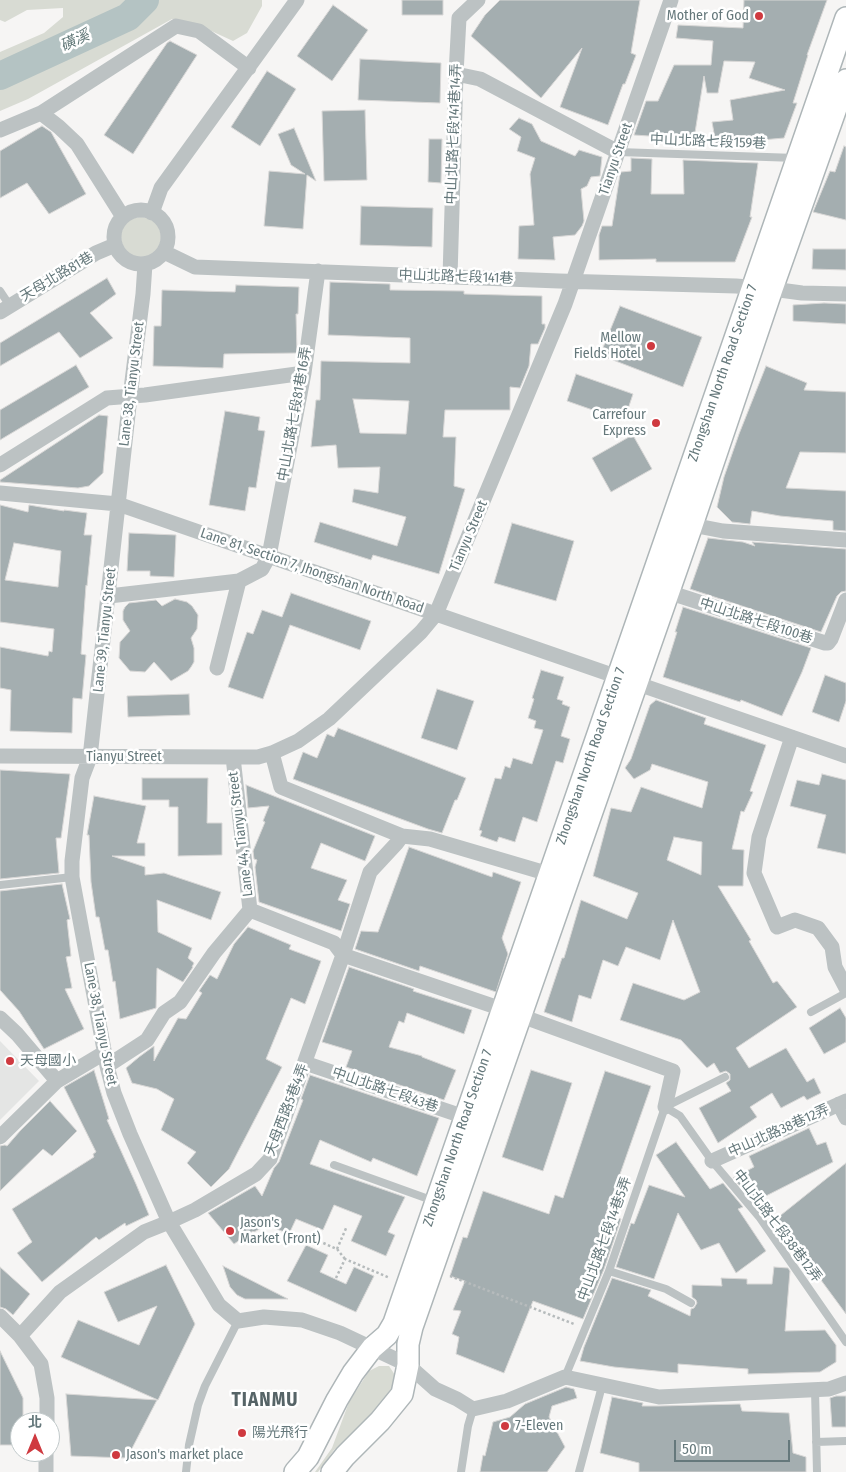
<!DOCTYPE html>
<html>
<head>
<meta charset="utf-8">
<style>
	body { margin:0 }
	#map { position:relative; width:846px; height:1472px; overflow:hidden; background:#f6f5f4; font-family:"Fira Sans Condensed","Noto Sans TC",sans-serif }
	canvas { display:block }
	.north { position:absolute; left:10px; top:1412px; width:50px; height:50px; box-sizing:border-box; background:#fff; border:1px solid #c1c9ca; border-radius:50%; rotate:0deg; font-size:14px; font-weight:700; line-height:20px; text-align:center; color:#65787b }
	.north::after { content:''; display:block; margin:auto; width:18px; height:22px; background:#cf3a40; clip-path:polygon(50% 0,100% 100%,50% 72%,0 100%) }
	.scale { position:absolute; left:674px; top:1440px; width:116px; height:22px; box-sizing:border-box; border:2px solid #65787b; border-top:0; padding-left:6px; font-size:15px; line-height:18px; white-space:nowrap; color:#65787b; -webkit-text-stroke:4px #fff; paint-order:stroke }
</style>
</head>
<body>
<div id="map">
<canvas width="846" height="1472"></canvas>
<div class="north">北</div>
<div class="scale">50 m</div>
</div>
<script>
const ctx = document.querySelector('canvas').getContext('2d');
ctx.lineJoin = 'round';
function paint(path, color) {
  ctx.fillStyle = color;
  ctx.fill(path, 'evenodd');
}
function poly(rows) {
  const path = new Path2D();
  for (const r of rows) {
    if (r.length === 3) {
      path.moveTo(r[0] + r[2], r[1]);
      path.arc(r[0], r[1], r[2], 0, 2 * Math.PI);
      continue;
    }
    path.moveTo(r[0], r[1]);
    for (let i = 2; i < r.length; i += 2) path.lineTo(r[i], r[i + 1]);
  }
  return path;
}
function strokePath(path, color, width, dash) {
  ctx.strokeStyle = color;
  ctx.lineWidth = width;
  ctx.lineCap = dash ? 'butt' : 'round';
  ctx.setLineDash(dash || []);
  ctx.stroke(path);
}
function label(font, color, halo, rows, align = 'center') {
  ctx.font = font + ' "Fira Sans Condensed","Noto Sans TC",sans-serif';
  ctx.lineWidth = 5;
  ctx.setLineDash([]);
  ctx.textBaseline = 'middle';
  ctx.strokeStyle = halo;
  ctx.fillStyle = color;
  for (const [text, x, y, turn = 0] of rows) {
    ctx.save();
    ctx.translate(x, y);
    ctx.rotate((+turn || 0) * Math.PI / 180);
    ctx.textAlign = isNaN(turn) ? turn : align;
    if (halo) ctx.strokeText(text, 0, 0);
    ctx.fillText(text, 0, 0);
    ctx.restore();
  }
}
const built = poly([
	[0,1041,39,1081,0,1120]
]);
const green = poly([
	[0,0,262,0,262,6,247,33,233,41,207,29,172,19,28,99,0,111,0,52,44,33,63,17,63,8,27,10,5,22,0,20],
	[141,237,20],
	[379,1366,389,1366,395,1375,394,1385,368,1420,334,1450,318,1472,315,1472,332,1448,349,1402,369,1371]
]);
const river = poly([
	[0,76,128,17,145,0]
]);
const building = poly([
	[402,0,443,0,443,15,402,15,402,0],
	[500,0,640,0,631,53,636,55,625,84,623,84,608,125,560,107,582,48,541,98,471,36,485,15,500,0],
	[744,0,827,0,807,55,808,55,793,103,797,103,784,138,716,144,712,122,733,120,730,100,785,90,749,78,755,62,724,61,718,93,707,93,704,76,694,139,634,135,646,101,658,101,674,65,711,65,713,41,676,38,678,25,743,28,744,0],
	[333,5,368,30,332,81,297,56,333,5],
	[170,41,197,55,133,154,104,135,167,43,170,41],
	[360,59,441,63,440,103,358,100,360,59],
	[267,71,296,89,260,146,231,127,267,71],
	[365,110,367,180,324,181,322,111,365,110],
	[519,118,532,124,541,141,575,156,579,150,602,157,600,176,591,177,587,186,581,189,584,221,582,226,575,235,553,237,555,260,518,259,519,226,534,225,530,174,535,158,517,151,521,137,509,129,519,118],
	[42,126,51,132,86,194,49,214,27,183,0,198,0,151,42,126],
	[294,128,316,181,307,175,303,229,264,226,269,171,305,174,291,165,278,134,294,128],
	[429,139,442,139,441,183,428,182,429,139],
	[844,146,846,147,846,220,813,212,830,171,835,172,844,146],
	[631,158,652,159,651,194,684,194,683,160,758,163,750,217,752,217,735,262,656,262,656,259,599,260,599,235,602,226,612,226,620,174,621,172,631,171,631,158],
	[361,206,433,208,432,247,360,245,361,206],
	[813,249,846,249,846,270,812,269,813,249],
	[107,278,116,294,90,313,113,338,80,358,59,332,0,366,0,343,107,278],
	[330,282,390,284,390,290,464,291,464,294,542,296,542,324,545,324,545,328,538,344,531,344,529,366,520,388,510,387,510,410,445,410,443,437,456,437,454,486,465,489,439,574,373,555,371,560,314,542,320,522,397,546,406,517,352,502,354,489,378,493,380,467,338,468,336,445,311,447,316,400,320,400,321,361,410,363,410,338,328,335,330,282],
	[353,399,409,401,406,434,360,433,353,399],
	[236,285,299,287,298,314,296,314,297,353,224,354,223,368,153,366,154,326,161,326,162,290,235,292,236,285],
	[824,303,846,304,846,324,793,321,793,305,824,303],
	[620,306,702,337,683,387,600,355,620,306],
	[76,365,89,387,0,440,0,410,76,365],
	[766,366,807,383,804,390,846,392,846,453,800,452,786,488,846,491,846,531,833,530,833,521,780,516,752,511,750,524,732,522,717,507,724,477,739,434,766,366],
	[576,374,633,394,624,421,567,401,576,374],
	[225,411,260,417,258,430,265,431,256,488,249,487,245,511,209,505,225,411],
	[99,415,108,416,103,473,89,486,78,488,0,482,0,480,99,415],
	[629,437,634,437,652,469,611,492,592,458,629,437],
	[0,505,28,512,29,505,64,511,64,510,87,513,84,535,92,535,87,586,86,585,81,654,86,655,82,699,73,698,72,733,10,731,11,690,0,688,0,647,48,656,49,651,52,652,54,629,0,622,0,505],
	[14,543,61,551,58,587,5,580,14,543],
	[512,523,574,541,556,601,494,583,512,523],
	[129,533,176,535,174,577,150,576,150,571,127,571,129,533],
	[708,538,743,542,755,546,752,542,846,549,846,591,841,592,837,596,821,632,690,589,708,538],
	[291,593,371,621,360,650,290,625,263,699,228,687,247,632,253,634,262,610,282,617,291,593],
	[175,599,187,602,192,606,198,615,197,629,191,638,194,648,194,662,191,667,188,671,171,681,154,662,145,672,130,671,119,658,120,642,130,631,123,620,123,611,125,607,129,603,156,600,162,606,175,599],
	[683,607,811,648,802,672,782,716,741,700,740,702,663,677,677,632,675,632,683,607],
	[541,670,564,677,557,699,563,701,562,704,570,707,561,736,570,739,563,763,556,761,537,822,523,817,515,842,499,837,497,842,480,836,482,831,479,830,495,778,501,779,505,766,510,768,513,758,532,764,543,730,534,728,536,721,528,718,534,699,532,698,541,670],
	[825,675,846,683,846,701,839,722,812,712,825,675],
	[437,689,474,701,457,750,421,738,437,689],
	[189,694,190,715,128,717,127,696,189,694],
	[656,700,706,718,704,724,766,745,750,791,753,792,744,812,741,811,732,849,744,850,743,886,718,886,751,940,749,941,773,983,777,981,797,1007,736,1048,749,1068,786,1048,807,1082,814,1078,821,1093,807,1100,804,1096,781,1108,772,1093,750,1107,757,1117,718,1143,699,1108,731,1091,726,1083,730,1080,730,1074,726,1071,720,1073,714,1063,707,1068,681,1040,620,1020,633,983,684,1000,700,992,673,920,660,960,626,947,618,966,603,960,591,999,579,995,572,1022,544,1012,562,958,564,958,581,900,627,919,638,893,593,876,611,808,631,812,641,787,702,808,708,782,652,764,650,770,634,779,625,768,631,759,650,705,656,700],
	[674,837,702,842,701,875,667,860,674,837],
	[338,728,466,778,457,800,455,800,442,833,428,829,293,779,303,752,317,758,327,734,334,737,338,728],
	[0,770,70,774,61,838,56,838,59,873,0,879,0,770],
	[822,774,846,780,846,854,817,848,826,815,790,806,797,780,819,785,822,774],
	[142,778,208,778,207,823,222,823,222,855,178,856,178,807,169,807,169,800,142,800,142,778],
	[246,785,375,836,365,861,321,843,311,868,347,880,338,900,350,904,341,931,259,902,255,867,257,860,254,859,253,851,265,822,263,821,269,806,248,808,246,785],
	[94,796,146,806,137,843,145,843,145,856,112,856,145,867,145,875,164,873,221,892,211,920,157,900,158,932,192,948,188,958,194,963,192,967,193,967,183,982,157,968,156,1008,120,1019,115,981,113,982,108,950,105,950,99,917,96,917,91,882,89,835,87,835,94,796],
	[409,847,492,877,493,872,521,882,502,938,508,954,496,992,420,966,419,971,355,949,361,931,378,932,409,847],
	[62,884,70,919,67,920,71,956,66,957,72,988,65,989,84,1029,44,1049,19,1011,0,990,0,891,62,884],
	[248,927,291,945,289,949,321,961,305,1004,291,998,266,1059,282,1067,229,1169,211,1187,187,1163,196,1152,161,1130,174,1099,157,1089,132,1083,126,1068,139,1057,154,1046,154,1061,178,1018,186,1019,202,993,199,991,210,975,217,979,234,944,248,927],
	[349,967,414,989,413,991,472,1010,464,1034,407,1013,404,1023,399,1021,389,1047,422,1056,422,1057,456,1070,444,1100,346,1067,352,1051,322,1042,349,967],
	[840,1008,846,1018,846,1042,824,1054,809,1028,840,1008],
	[94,1070,109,1119,107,1120,136,1184,149,1215,126,1226,125,1223,99,1240,96,1237,42,1282,17,1253,32,1242,12,1209,94,1157,93,1154,96,1152,64,1087,94,1070],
	[531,1070,572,1083,543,1171,502,1157,531,1070],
	[605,1071,651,1086,606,1214,621,1219,604,1269,583,1319,533,1301,504,1373,456,1354,459,1337,452,1334,461,1311,453,1310,465,1281,450,1276,463,1237,467,1238,483,1191,549,1214,555,1195,563,1198,605,1071],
	[310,1075,439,1118,417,1176,373,1158,371,1162,320,1140,310,1164,405,1197,388,1232,395,1235,386,1256,351,1241,362,1216,334,1205,323,1230,296,1219,289,1234,267,1225,254,1232,253,1231,234,1244,208,1213,255,1186,262,1196,274,1168,279,1162,303,1100,301,1099,310,1075],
	[50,1101,77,1131,52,1156,43,1149,0,1191,0,1146,5,1145,7,1146,20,1131,50,1101],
	[809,1128,817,1145,826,1142,833,1162,754,1202,733,1178,754,1167,749,1156,809,1128],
	[676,1142,710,1189,723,1183,743,1207,738,1209,766,1251,736,1273,719,1243,701,1250,678,1213,654,1279,616,1267,631,1223,634,1224,649,1185,685,1197,656,1155,676,1142],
	[846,1163,846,1314,776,1219,846,1163],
	[306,1245,328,1255,320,1272,346,1284,354,1267,374,1276,356,1312,287,1281,306,1245],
	[166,1265,195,1324,158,1400,61,1357,78,1320,139,1345,157,1306,118,1322,104,1292,166,1265],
	[223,1266,288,1299,245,1299,237,1295,230,1287,223,1266],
	[0,1267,30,1294,13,1315,6,1309,0,1307,0,1267],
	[774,1267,788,1268,790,1271,785,1331,825,1330,836,1345,836,1362,820,1372,748,1374,748,1369,678,1364,678,1373,614,1367,580,1361,584,1347,612,1278,651,1290,648,1296,690,1316,691,1309,694,1308,697,1303,696,1300,692,1297,692,1285,722,1286,721,1278,747,1279,747,1284,772,1284,774,1267],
	[0,1351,23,1398,23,1422,20,1422,20,1445,0,1445,0,1351],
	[566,1387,574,1389,577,1398,552,1406,549,1417,565,1447,547,1472,480,1472,483,1455,485,1456,493,1422,510,1417,525,1404,566,1387],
	[66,1394,157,1400,127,1458,71,1456,66,1394],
	[836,1396,846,1396,846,1427,832,1427,830,1398,836,1396],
	[612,1397,643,1403,642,1406,659,1406,740,1404,742,1411,789,1413,793,1453,806,1457,806,1472,639,1472,639,1463,600,1453,612,1397]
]);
const path = poly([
	[305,1235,337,1249,345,1259],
	[337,1249,347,1226],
	[450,1276,574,1324],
	[336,1278,345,1259,390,1278]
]);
const service = poly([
	[618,152,796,158],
	[0,291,10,306],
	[0,885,72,877],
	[811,1012,846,993],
	[665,1107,680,1116,712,1161,760,1218,846,1342],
	[665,1107,725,1077],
	[334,1165,434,1201],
	[609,1271,666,1289,691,1303],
	[565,1377,609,1271,665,1107],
	[815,1390,817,1472],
	[816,1442,846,1441],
	[186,1472,189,1445,198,1405,205,1386,238,1321],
	[461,1472,468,1426,473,1409],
	[579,1472,602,1386]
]);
const minor = poly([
	[456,74,480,79,618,152],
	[41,113,59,127,77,144,123,217],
	[0,130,41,113,176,26,199,31,249,68],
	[141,237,27],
	[152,213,161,188,297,0],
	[164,252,195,267,559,281,736,286,772,289,802,293,846,294],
	[145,264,143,294,130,397,90,757,82,778,72,861,72,877,107,1066,114,1093,130,1134,169,1222,219,1305,238,1321,264,1317,302,1320,340,1333,408,1365,435,1389,457,1399,473,1409,507,1401,565,1377,659,1397,829,1389,846,1383],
	[450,277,456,74,459,18,478,0],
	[0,312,96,253,115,245],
	[0,465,107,398,145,395,304,373],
	[0,493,118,504,846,756],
	[692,525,723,531,846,540],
	[668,592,825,643,828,643,831,639,846,600],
	[109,596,239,581,262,569,269,556,304,373,318,271],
	[217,668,239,581],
	[792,737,759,837,754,873,777,927,795,920,818,928,832,947,835,967,846,988],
	[272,753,281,787,402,836,430,839,549,874],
	[0,756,233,757,258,757,272,753,298,741,329,719,421,632,436,614,565,304,671,0],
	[233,757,250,910],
	[250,910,334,943,343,955,502,1009,673,1071,665,1107],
	[0,1018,17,1034,57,1081],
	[305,1063,465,1117],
	[107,1066,147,1040,164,1013,180,1002,214,953,250,910],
	[839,1104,846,1118],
	[0,1137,57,1081,104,1053],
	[712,1161,846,1101],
	[0,1316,20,1336,41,1364,47,1398,47,1422],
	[20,1336,60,1292,144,1232,169,1222,195,1210,256,1174,270,1159,343,955,370,872,396,844,402,836],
	[46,1472,46,1452]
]);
const secondary = poly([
	[295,1472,308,1457,337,1400,353,1373,372,1348,387,1335,394,1323,846,18],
	[332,1472,345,1456,380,1421,402,1394,408,1365,408,1344,412,1327,692,525,772,289,846,80]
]);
const markers = [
	[759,16,5,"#cf3a40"],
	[651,346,5,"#cf3a40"],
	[656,423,5,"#cf3a40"],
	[10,1061,5,"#cf3a40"],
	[230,1231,5,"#cf3a40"],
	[505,1426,5,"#cf3a40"],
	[242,1433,5,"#cf3a40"],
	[116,1455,5,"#cf3a40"]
];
const poiNames = [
	["Mother of God",749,16,"right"],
	["Mellow",641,338,"right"],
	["Fields Hotel",641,354,"right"],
	["Carrefour",646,415,"right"],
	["Express",646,431,"right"],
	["天母國小",20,1061],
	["Jason's",240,1223],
	["Market (Front)",240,1239],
	["7-Eleven",515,1426],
	["陽光飛行",252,1433],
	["Jason's market place",126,1455]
];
const streetNames = [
	["中山北路七段141巷14弄",454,134,-88],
	["中山北路七段159巷",708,142,2],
	["Tianyu Street",616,159,-71],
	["天母北路81巷",57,277,-31],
	["中山北路七段141巷",456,277,2],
	["Zhongshan North Road Section 7",723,373,-71],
	["Lane 38, Tianyu Street",132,384,-83],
	["中山北路七段81巷16弄",295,414,-80],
	["Tianyu Street",469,536,-67],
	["Lane 81, Section 7, Jhongshan North Road",312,571,19],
	["中山北路七段100巷",756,621,18],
	["Lane 39, Tianyu Street",105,630,-84],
	["Zhongshan North Road Section 7",591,756,-71],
	["Tianyu Street",124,757],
	["Lane 44, Tianyu Street",241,834,-97],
	["Lane 38, Tianyu Street",100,1024,79],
	["中山北路七段43巷",385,1090,19],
	["天母西路5巷4弄",287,1110,-69],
	["中山北路38巷12弄",779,1131,-24],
	["Zhongshan North Road Section 7",458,1138,-71],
	["中山北路七段38巷12弄",777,1226,53],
	["中山北路七段14巷5弄",605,1239,-70]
];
const waterNames = [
	["磺溪",75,41,-25]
];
const districtNames = [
	["TIANMU",265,1401]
];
paint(built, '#e4e5e4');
paint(green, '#d8dbd3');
strokePath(river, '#b4c3c3', 28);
paint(building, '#a4aeb0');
strokePath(building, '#d8d7d6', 1);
strokePath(secondary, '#aeb6b8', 24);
strokePath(path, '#b6bbbc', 2.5, [2.5, 2.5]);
strokePath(service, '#bcc2c3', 8);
strokePath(minor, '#bcc2c3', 15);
strokePath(secondary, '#fff', 21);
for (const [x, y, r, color] of markers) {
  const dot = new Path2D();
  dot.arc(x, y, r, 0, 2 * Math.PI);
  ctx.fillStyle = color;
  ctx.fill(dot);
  strokePath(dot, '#fff', 2);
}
label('14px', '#65787b', '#fff', poiNames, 'left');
label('14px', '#65787b', '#fff', streetNames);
label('italic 15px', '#5f7676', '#fff', waterNames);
ctx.letterSpacing = '1px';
label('bold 19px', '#566467', '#fff', districtNames);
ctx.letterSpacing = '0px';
</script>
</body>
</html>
